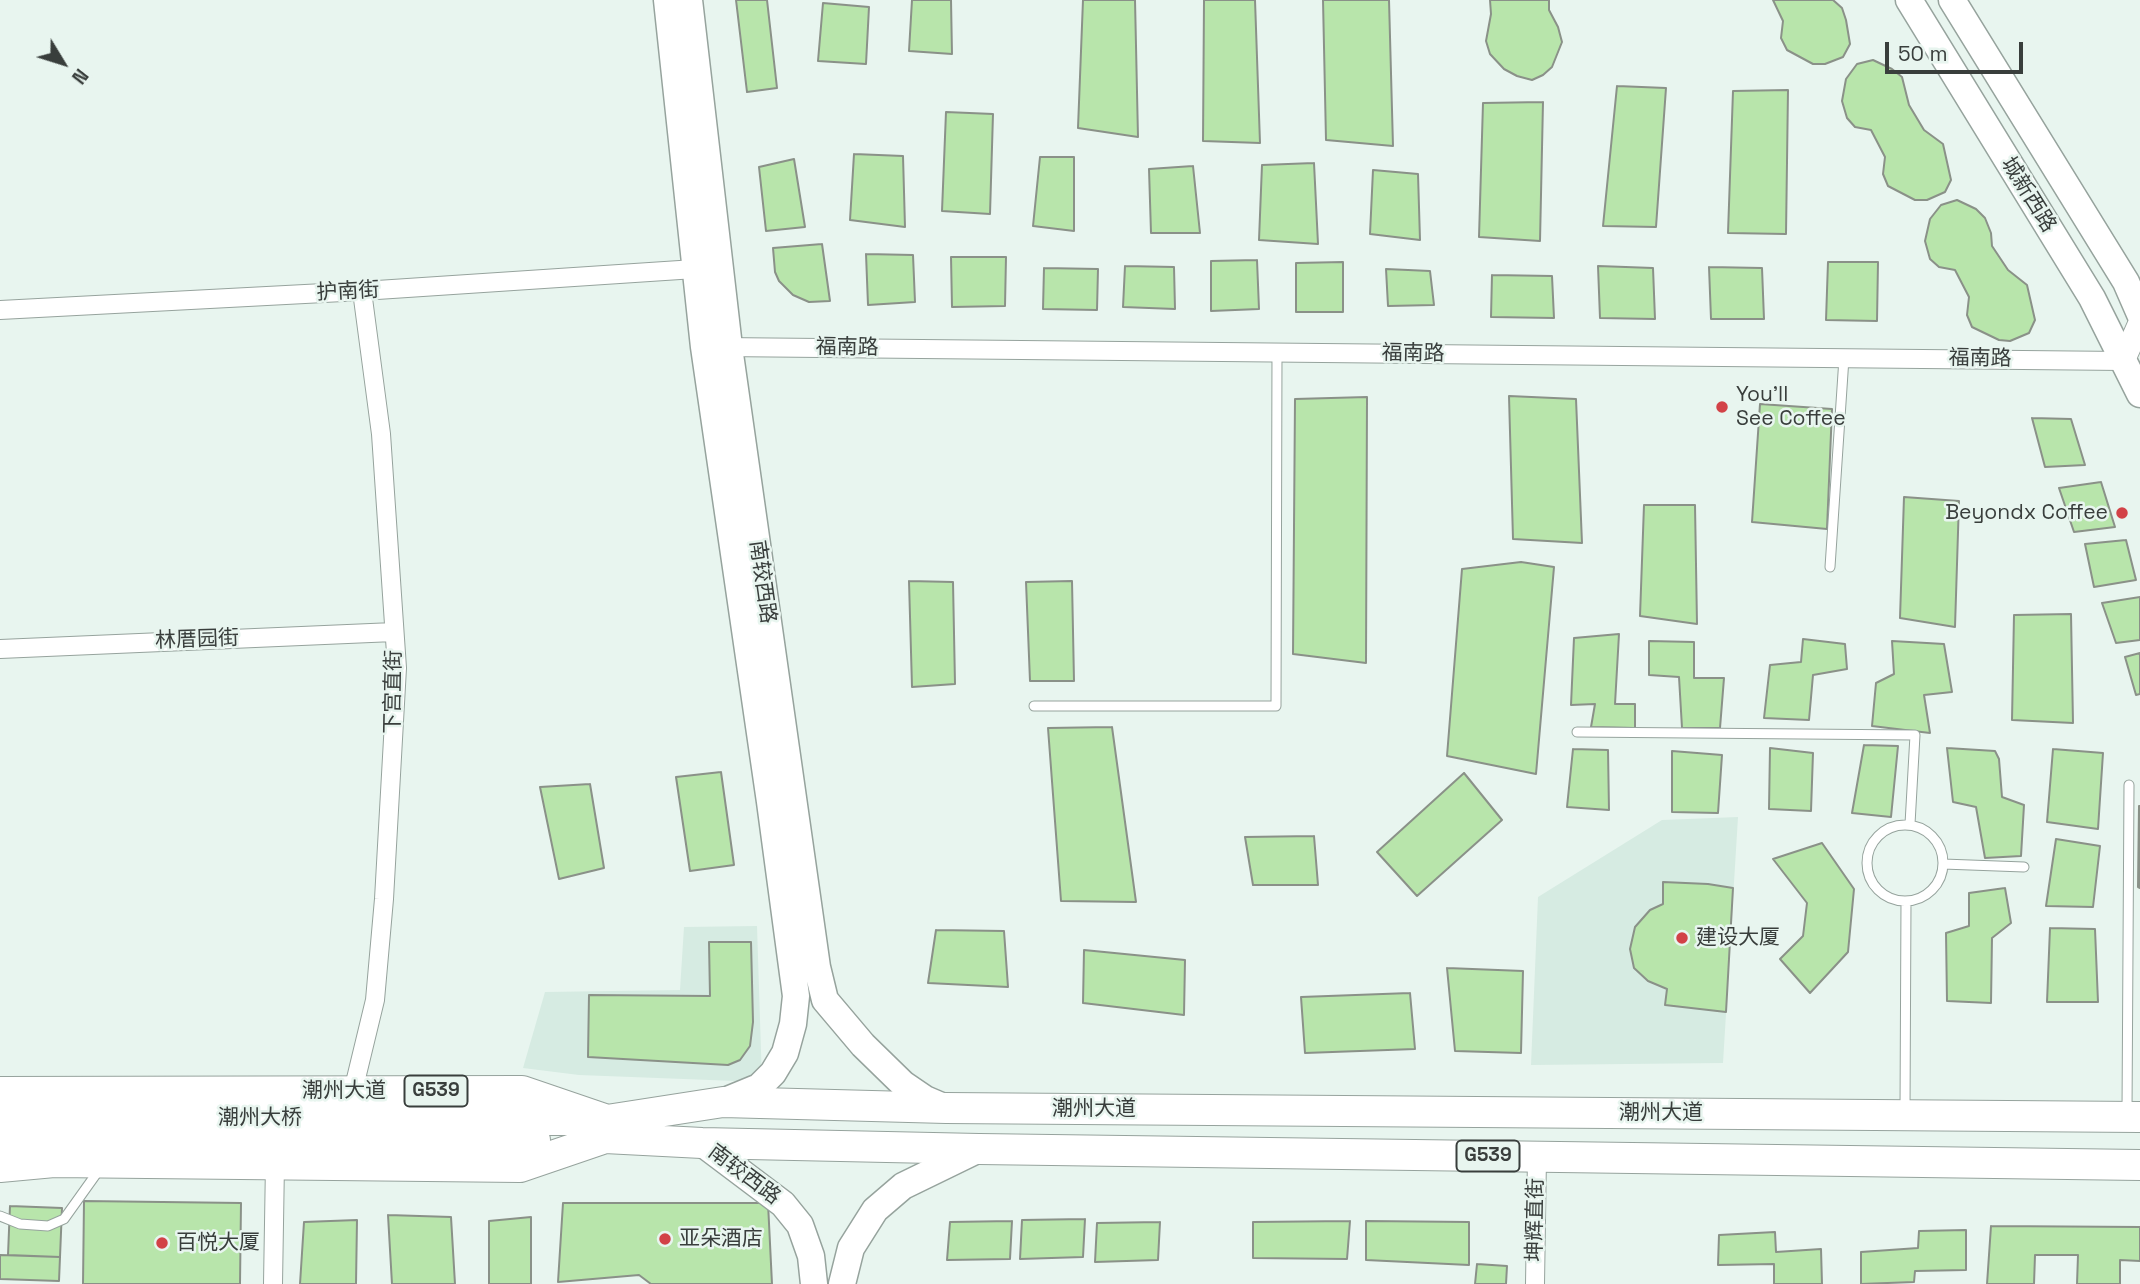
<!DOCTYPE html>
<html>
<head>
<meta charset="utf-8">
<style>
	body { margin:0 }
	#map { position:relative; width:2140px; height:1284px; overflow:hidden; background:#e8f5ef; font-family:"Space Grotesk",sans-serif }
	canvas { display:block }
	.north { position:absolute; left:28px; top:28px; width:70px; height:70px; -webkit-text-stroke:5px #e8f5ef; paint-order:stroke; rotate:128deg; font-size:19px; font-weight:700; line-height:28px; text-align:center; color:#393e3c }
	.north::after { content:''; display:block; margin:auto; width:24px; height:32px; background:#393e3c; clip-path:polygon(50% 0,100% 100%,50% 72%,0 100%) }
	.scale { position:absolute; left:1885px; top:42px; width:138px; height:32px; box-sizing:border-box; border:4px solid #393e3c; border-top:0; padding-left:9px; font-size:21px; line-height:24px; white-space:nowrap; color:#393e3c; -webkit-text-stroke:5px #e8f5ef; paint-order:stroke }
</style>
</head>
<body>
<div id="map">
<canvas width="2140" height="1284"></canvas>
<div class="north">N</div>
<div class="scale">50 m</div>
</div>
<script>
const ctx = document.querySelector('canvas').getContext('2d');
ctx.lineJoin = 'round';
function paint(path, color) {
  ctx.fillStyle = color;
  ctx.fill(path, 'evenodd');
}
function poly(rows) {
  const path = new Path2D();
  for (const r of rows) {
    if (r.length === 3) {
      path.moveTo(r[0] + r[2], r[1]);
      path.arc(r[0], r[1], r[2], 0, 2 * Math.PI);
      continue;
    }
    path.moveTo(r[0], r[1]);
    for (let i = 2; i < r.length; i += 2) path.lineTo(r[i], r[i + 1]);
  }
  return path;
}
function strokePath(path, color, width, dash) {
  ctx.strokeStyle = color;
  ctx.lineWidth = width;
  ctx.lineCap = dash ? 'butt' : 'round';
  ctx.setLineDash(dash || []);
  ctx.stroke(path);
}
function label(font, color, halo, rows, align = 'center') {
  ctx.font = font + ' "Space Grotesk","Noto Sans SC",sans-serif';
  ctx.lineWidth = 5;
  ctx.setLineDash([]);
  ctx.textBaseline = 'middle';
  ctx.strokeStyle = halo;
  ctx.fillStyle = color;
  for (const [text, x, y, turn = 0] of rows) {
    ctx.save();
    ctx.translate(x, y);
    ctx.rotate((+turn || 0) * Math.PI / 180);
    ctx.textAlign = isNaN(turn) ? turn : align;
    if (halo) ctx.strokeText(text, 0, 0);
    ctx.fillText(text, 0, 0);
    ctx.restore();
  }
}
const built = poly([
	[1738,817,1723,1063,1531,1065,1538,897,1662,820],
	[757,926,762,1082,579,1075,523,1068,545,992,680,990,684,927]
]);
const building = poly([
	[736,0,767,0,777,88,747,92,736,0],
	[912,0,951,0,952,54,909,51,912,0],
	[1083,0,1135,0,1138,137,1078,128,1083,0],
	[1204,0,1255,0,1260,143,1203,141,1204,0],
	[1323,0,1389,0,1393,146,1326,140,1323,0],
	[1490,0,1549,0,1549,10,1558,27,1562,42,1552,67,1543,75,1532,80,1517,76,1504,69,1490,54,1486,41,1491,14,1490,0],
	[1773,0,1833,0,1842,8,1846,20,1850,44,1843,57,1825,64,1813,64,1787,50,1781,38,1783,21,1773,0],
	[823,3,869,7,866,64,818,61,823,3],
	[1873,60,1892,69,1902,77,1909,105,1924,130,1943,144,1951,180,1945,192,1927,200,1915,200,1888,186,1883,174,1885,157,1871,130,1855,127,1847,118,1842,101,1846,79,1857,64,1873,60],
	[1617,86,1666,88,1656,227,1603,226,1617,86],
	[1788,90,1786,234,1728,233,1733,91,1788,90],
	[1543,102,1540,241,1479,237,1483,103,1543,102],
	[946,112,993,114,990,214,942,211,946,112],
	[854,154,903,156,905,227,850,220,854,154],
	[1040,157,1074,157,1074,231,1033,226,1040,157],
	[794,159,805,227,766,231,759,167,794,159],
	[1314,163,1318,244,1259,240,1262,165,1314,163],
	[1193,166,1200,233,1151,233,1149,169,1193,166],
	[1373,170,1418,174,1420,240,1370,234,1373,170],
	[1957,200,1976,209,1985,218,1991,233,1992,246,2008,270,2027,285,2035,320,2029,333,2010,341,1999,340,1972,327,1967,315,1969,297,1955,270,1939,267,1930,259,1925,241,1930,219,1941,205,1957,200],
	[822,244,830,301,809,302,793,295,779,281,775,272,773,248,822,244],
	[866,254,913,255,915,302,868,305,866,254],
	[951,257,1006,257,1005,306,952,307,951,257],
	[1257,260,1259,309,1211,311,1211,261,1257,260],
	[1343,262,1343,312,1296,312,1296,263,1343,262],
	[1828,262,1878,262,1877,321,1826,320,1828,262],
	[1125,266,1174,267,1175,309,1123,307,1125,266],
	[1598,266,1653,268,1655,319,1600,318,1598,266],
	[1709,267,1762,268,1764,319,1711,319,1709,267],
	[1044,268,1098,269,1097,310,1043,309,1044,268],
	[1386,269,1430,271,1434,305,1388,306,1386,269],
	[1492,275,1552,276,1554,318,1491,317,1492,275],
	[1509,396,1576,399,1582,543,1513,539,1509,396],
	[1367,397,1366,663,1293,654,1295,399,1367,397],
	[1760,404,1832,409,1827,529,1752,522,1760,404],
	[2032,418,2071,419,2085,465,2045,467,2032,418],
	[2101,482,2115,527,2074,532,2059,488,2101,482],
	[1904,497,1959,501,1955,627,1900,618,1904,497],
	[1644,505,1695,505,1697,624,1640,616,1644,505],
	[2126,540,2136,580,2094,587,2085,544,2126,540],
	[1521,562,1554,567,1536,774,1447,756,1462,569,1521,562],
	[909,581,953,582,955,684,912,687,909,581],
	[1072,581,1074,681,1030,681,1026,582,1072,581],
	[2140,597,2140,640,2116,643,2102,603,2140,597],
	[2071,614,2073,723,2012,720,2014,615,2071,614],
	[1619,634,1615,704,1635,704,1635,728,1591,727,1595,704,1571,705,1574,638,1619,634],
	[1803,639,1845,644,1847,669,1813,675,1809,720,1764,718,1770,665,1801,662,1803,639],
	[1649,641,1694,642,1694,678,1724,678,1720,728,1682,728,1679,677,1649,675,1649,641],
	[1892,641,1944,644,1952,692,1924,695,1930,733,1872,726,1876,683,1894,674,1892,641],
	[2140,653,2140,694,2136,695,2125,657,2140,653],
	[1112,727,1136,902,1061,901,1048,728,1112,727],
	[1864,745,1898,746,1891,817,1852,813,1864,745],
	[1770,748,1813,753,1811,811,1769,809,1770,748],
	[1947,748,1995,751,1999,759,2002,797,2024,805,2021,856,1985,858,1976,807,1953,802,1947,748],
	[1573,749,1608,750,1609,810,1567,807,1573,749],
	[2053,749,2103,753,2098,829,2047,822,2053,749],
	[1672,751,1722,755,1718,813,1672,812,1672,751],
	[721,772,734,865,690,871,676,777,721,772],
	[1464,773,1502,820,1417,896,1377,852,1464,773],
	[590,784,604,868,559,879,540,787,590,784],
	[2139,806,2140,806,2140,888,2138,887,2139,806],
	[1314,836,1318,885,1253,885,1245,837,1314,836],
	[2056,839,2100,846,2093,907,2046,906,2056,839],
	[1822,843,1854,889,1848,952,1810,993,1780,959,1803,936,1807,903,1773,859,1822,843],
	[1663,882,1708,884,1733,888,1726,1012,1665,1005,1667,989,1648,981,1634,968,1630,949,1635,927,1650,910,1663,904,1663,882],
	[2005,888,2011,923,1992,938,1991,1003,1947,1001,1946,933,1969,926,1969,893,2005,888],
	[2050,928,2095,929,2098,1002,2047,1002,2050,928],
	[936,930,1004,931,1008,987,928,983,936,930],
	[709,942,751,942,753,1022,750,1046,740,1060,728,1065,588,1057,589,995,710,996,709,942],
	[1084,950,1185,960,1184,1015,1083,1003,1084,950],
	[1447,968,1523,971,1521,1053,1455,1051,1447,968],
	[1410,993,1415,1049,1305,1053,1301,997,1410,993],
	[84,1201,241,1203,240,1284,83,1284,84,1201],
	[563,1203,768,1203,772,1284,651,1284,639,1275,558,1282,563,1203],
	[10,1206,62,1208,60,1257,8,1255,10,1206],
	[388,1215,451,1217,455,1284,392,1284,388,1215],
	[531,1217,531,1284,489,1284,489,1221,531,1217],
	[1085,1219,1083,1257,1020,1259,1022,1220,1085,1219],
	[357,1220,356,1284,300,1284,304,1222,357,1220],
	[1012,1221,1010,1259,947,1260,950,1222,1012,1221],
	[1350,1221,1347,1259,1253,1258,1253,1222,1350,1221],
	[1366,1221,1469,1222,1469,1265,1366,1260,1366,1221],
	[1160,1222,1158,1260,1095,1262,1097,1223,1160,1222],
	[1991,1226,2140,1227,2140,1261,2120,1260,2120,1284,2077,1284,2078,1255,2035,1255,2034,1284,1987,1284,1991,1226],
	[1966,1230,1966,1270,1915,1271,1914,1282,1861,1284,1861,1252,1918,1248,1919,1231,1966,1230],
	[1775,1232,1776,1252,1821,1249,1822,1284,1774,1284,1774,1264,1718,1265,1719,1235,1775,1232],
	[0,1255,60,1257,59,1281,0,1279,0,1255],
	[1477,1264,1507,1266,1506,1284,1475,1284,1477,1264]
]);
const service = poly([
	[1830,567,1844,358],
	[1034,706,1276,706,1277,352],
	[1577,732,1915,735,1910,824],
	[1905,863,38],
	[1943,864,2024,867],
	[1905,1110,1906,901],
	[2127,1111,2129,785],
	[0,1216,20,1224,48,1226,64,1219,99,1170]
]);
const minor = poly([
	[0,310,362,291,695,269],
	[721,347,2123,361],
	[0,649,394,632],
	[353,1091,375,1000,384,899,397,668,381,434,362,291],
	[273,1284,275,1163],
	[1535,1284,1537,1157]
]);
const tertiary = poly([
	[2123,361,2140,323]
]);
const secondary = poly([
	[667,0,704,347,770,802,796,996,793,1024,785,1053,773,1073,759,1087,725,1101],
	[689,0,729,347,817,967,825,1000,863,1045,903,1084,925,1099,946,1108],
	[1909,0,2092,298,2140,394],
	[1952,0,2126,282,2140,314],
	[702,1143,783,1204,800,1225,811,1256,814,1284],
	[842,1284,851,1248,875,1210,903,1186,979,1149]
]);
const trunk = poly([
	[0,1092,522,1091,607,1120,723,1102,946,1108,2140,1117],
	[0,1122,113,1117,584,1120],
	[0,1143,111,1140,535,1140],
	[0,1167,54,1162,520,1167,605,1138,702,1143,979,1149,2140,1165]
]);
const markers = [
	[1722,407,7,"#d24247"],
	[2122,513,7,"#d24247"],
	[1682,938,7,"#d24247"],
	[665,1239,7,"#d24247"],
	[162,1243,7,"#d24247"]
];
const shields = [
	[436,1091,63],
	[1488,1156,63]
];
const shieldNames = [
	["G539",436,1091],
	["G539",1488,1156]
];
const streetNames = [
	["城新西路",2028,195,58],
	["护南街",348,292,-3],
	["福南路",847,348,1],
	["福南路",1413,354,1],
	["福南路",1980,359,1],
	["南较西路",762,582,82],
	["林厝园街",197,640,-2],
	["下宫直街",394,692,-89],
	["潮州大道",344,1091],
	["潮州大道",1094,1109],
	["潮州大道",1661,1113],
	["潮州大桥",260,1118],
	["南较西路",744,1175,37],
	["坤辉直街",1536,1220,-89]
];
const poiNames = [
	["You'll",1736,395],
	["See Coffee",1736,419],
	["Beyondx Coffee",2108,513,"right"],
	["建设大厦",1696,938],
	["亚朵酒店",679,1239],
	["百悦大厦",176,1243]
];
paint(built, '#d6ebe2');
paint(building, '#b8e5ab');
strokePath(building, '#8a9188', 2);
strokePath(service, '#96a39d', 11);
strokePath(minor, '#96a39d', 20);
strokePath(tertiary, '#96a39d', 25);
strokePath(secondary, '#96a39d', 29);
strokePath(trunk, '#96a39d', 32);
strokePath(service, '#fff', 9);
strokePath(minor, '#fff', 18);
strokePath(tertiary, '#fff', 23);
strokePath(secondary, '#fff', 26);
strokePath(trunk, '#fff', 30);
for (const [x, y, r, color] of markers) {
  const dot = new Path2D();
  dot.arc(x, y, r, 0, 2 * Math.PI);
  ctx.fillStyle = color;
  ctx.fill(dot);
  strokePath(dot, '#e8f5ef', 2.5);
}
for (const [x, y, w] of shields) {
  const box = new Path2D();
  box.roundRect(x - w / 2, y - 15.5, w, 31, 5);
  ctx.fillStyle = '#e8f5ef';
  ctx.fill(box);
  strokePath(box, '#393e3c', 2);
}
label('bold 19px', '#393e3c', null, shieldNames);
label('21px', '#393e3c', '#e8f5ef', streetNames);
label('21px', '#393e3c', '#e8f5ef', poiNames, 'left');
</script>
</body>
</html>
